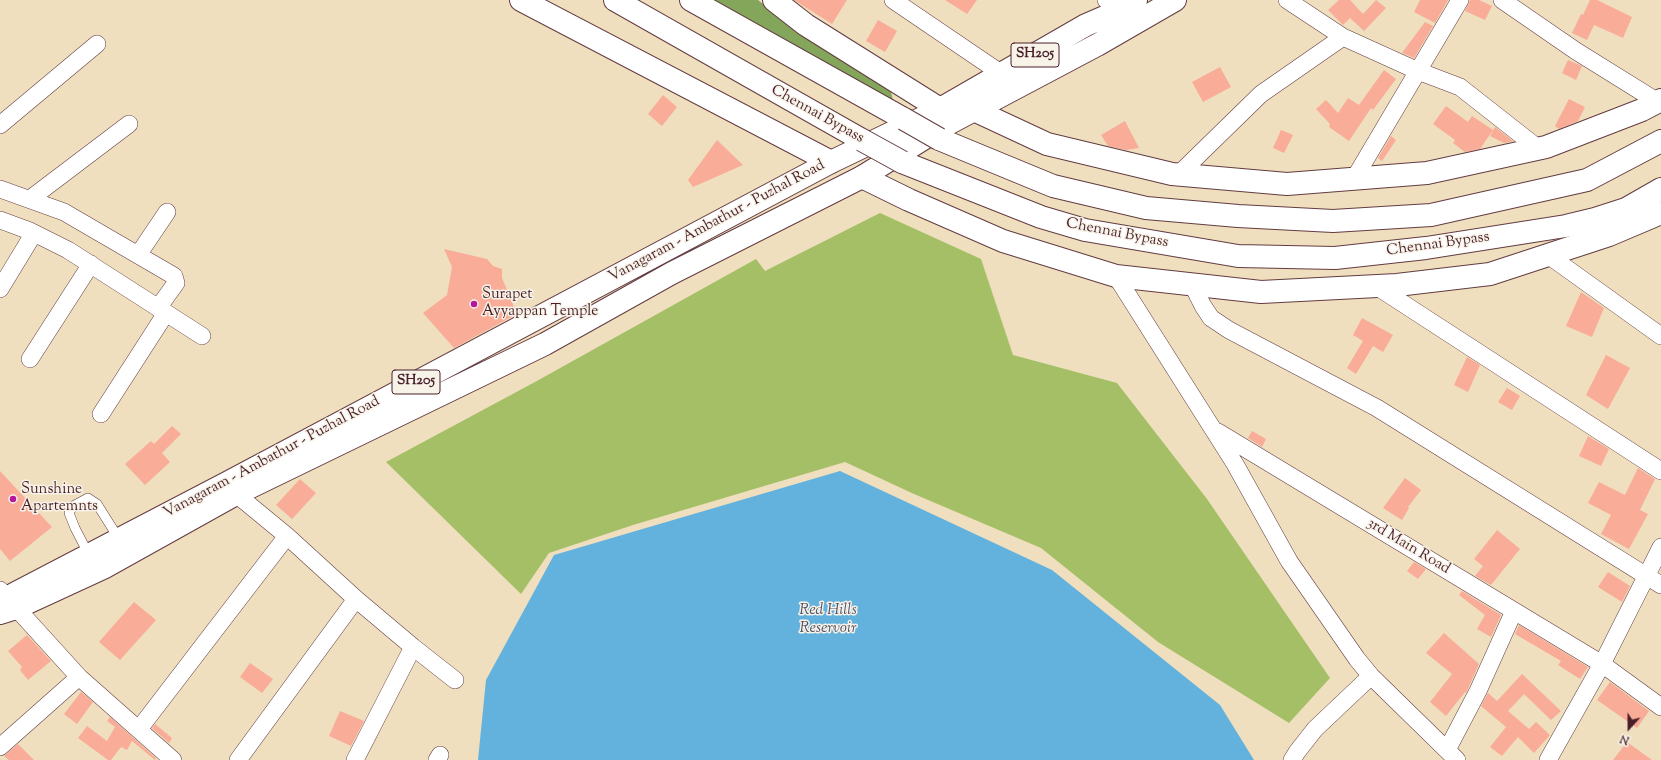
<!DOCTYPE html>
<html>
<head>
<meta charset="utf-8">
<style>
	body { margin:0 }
	#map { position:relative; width:1661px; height:760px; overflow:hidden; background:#efdfbe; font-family:"Sorts Mill Goudy",serif }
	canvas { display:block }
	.north { position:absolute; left:1609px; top:708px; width:40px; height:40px; -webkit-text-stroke:3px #f7f3e8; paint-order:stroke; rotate:201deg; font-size:11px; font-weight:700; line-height:16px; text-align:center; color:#4a1f2b }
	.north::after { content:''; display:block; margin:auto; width:14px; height:18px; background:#4a1f2b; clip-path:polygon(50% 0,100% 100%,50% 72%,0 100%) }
</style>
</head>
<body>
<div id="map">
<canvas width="1661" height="760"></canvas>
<div class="north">N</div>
</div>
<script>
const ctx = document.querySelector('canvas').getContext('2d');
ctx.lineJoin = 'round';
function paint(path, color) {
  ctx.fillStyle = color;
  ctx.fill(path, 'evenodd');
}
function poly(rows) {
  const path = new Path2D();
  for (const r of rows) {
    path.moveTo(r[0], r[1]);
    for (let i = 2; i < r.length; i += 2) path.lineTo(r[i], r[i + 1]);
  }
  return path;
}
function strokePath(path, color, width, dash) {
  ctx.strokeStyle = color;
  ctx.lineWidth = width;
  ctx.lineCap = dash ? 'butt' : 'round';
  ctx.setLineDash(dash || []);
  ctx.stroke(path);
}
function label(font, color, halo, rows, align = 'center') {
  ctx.font = font + ' "Sorts Mill Goudy",serif';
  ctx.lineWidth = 3;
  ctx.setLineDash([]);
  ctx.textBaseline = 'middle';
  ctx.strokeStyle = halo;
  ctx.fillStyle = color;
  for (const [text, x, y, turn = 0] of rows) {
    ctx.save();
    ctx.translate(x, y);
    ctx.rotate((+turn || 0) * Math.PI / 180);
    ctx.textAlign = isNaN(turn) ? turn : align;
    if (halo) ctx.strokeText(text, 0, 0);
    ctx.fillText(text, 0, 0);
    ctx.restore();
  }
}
const green = poly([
	[880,213,981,259,1013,355,1117,383,1207,499,1330,678,1289,723,1158,642,1041,548,914,494,845,462,633,525,549,553,521,594,386,462,535,382,756,259,765,271]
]);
const forest = poly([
	[711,0,758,0,802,34,890,88,893,100]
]);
const water = poly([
	[840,471,1052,570,1220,705,1254,760,478,760,486,680,554,555]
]);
const building = poly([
	[794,0,847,0,832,24],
	[945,0,977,0,967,14],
	[1339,0,1350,0,1363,14,1376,0,1386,8,1364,31,1350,18,1343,25,1328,10],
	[1420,0,1448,0,1435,23,1414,12],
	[1470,0,1479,0,1492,6,1485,20,1465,11],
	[1590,0,1597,0,1632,17,1623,38,1594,25,1587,40,1572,33,1581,14,1583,15],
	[878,20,897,31,885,52,866,41],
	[1425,22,1433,26,1414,58,1402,53],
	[1568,60,1582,66,1576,80,1562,73],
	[1220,67,1231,87,1203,102,1192,82],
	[1384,70,1396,79,1373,110,1371,108,1349,141,1329,127,1330,124,1316,109,1326,100,1338,113,1348,98,1359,105],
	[663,95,677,107,662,126,648,114],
	[1569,99,1585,107,1578,121,1559,129,1555,126],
	[1446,106,1468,122,1472,116,1493,130,1480,149,1465,152,1453,143,1455,140,1433,124],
	[1125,121,1139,148,1126,150,1108,146,1101,135],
	[1495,127,1513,141,1504,143,1490,136],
	[1281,130,1293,135,1284,153,1273,148],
	[1391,136,1396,140,1382,161,1378,158],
	[717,140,743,165,693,187,688,180],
	[444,249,487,259,493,266,502,269,502,278,517,314,454,348,423,313,447,295,452,267],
	[1581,292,1604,308,1592,337,1566,326],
	[1362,318,1393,335,1383,352,1373,346,1356,374,1347,368,1363,341,1353,335],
	[1606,355,1630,368,1608,409,1586,395],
	[1467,357,1480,365,1468,392,1454,385],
	[1507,388,1520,396,1512,410,1498,402],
	[172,426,181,434,162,453,170,462,145,485,125,464,151,441,154,444],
	[1252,431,1266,439,1262,447,1248,438],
	[1588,436,1609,449,1601,466,1579,456],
	[1638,468,1655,479,1640,510,1648,514,1629,549,1601,534,1611,515,1588,503,1599,482,1625,495],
	[0,471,52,527,10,561,0,549],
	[1405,478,1421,490,1408,507,1409,508,1402,520,1383,508],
	[300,479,316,493,292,519,276,505],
	[1497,530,1520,549,1491,585,1475,576,1483,566,1474,559],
	[1414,562,1426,569,1418,579,1407,571],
	[1608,572,1630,586,1622,602,1598,587],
	[1462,591,1501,615,1491,637,1477,629,1485,615,1459,595],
	[134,602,156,620,120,660,99,642],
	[1519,625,1588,667,1580,679,1558,665,1561,661,1515,634],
	[1444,633,1479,664,1466,693,1465,692,1446,716,1430,702,1452,674,1426,653],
	[27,635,51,661,28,680,20,670,22,667,8,651],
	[250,663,273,679,262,693,240,677],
	[1522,674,1561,711,1551,720,1524,694,1508,711,1529,729,1536,722,1550,735,1534,753,1518,737,1502,756,1490,747,1506,727,1481,706,1488,693,1497,701],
	[1610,682,1649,711,1637,728,1597,700],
	[81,692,93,702,77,724,64,714],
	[340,711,364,721,351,746,329,736],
	[110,717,156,758,155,760,132,741,127,750,121,747,111,760,108,760,78,738,87,726,107,741,115,727,107,721],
	[155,724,172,738,169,743,152,728],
	[1627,742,1652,760,1613,760],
	[18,744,34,760,9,760,4,756]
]);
const service = poly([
	[89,555,75,528,69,513,73,506,88,498,97,504,119,539]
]);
const minor = poly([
	[893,0,1002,74],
	[1106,0,1121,9],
	[1287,0,1343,37,1418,71,1460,87,1539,149],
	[1502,0,1576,51,1658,102],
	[0,125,97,44],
	[1179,174,1261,94,1343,37],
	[1354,179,1460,0],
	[0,189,64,212,174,276,176,283,158,308],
	[30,199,129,124],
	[0,220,30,231,68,250,202,336],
	[138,255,167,212],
	[1548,255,1661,336],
	[1116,276,1235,464,1289,561,1357,659,1371,676,1457,760],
	[1192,284,1203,306,1211,318,1229,330,1377,408,1661,585],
	[1376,286,1661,471],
	[0,289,34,233],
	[30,359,91,264],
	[101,414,166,313],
	[1218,432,1602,664,1661,707],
	[236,494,287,536,356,599,413,647,455,680],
	[0,590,79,677,173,760],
	[139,729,287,536],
	[0,747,79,677],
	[1447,750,1478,691,1514,611],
	[238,760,356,599],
	[355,760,413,647],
	[437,760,440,755],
	[1292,760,1297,752,1315,729,1371,676],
	[1548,760,1602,664,1661,547]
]);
const tertiary = poly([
	[521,0,831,162],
	[774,0,806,25,940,109],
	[961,101,974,110,1047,144,1172,174,1287,184,1427,173,1546,147,1642,110,1661,100],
	[862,177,909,200,1003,241,1116,276,1261,292,1397,285,1490,274,1609,235,1661,213]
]);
const primary = poly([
	[14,594,227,483,831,162,935,112,1086,25,1116,12,1136,0],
	[0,613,16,608,105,567,236,494,545,344,672,273,862,177,944,126,1097,45,1175,0]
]);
const trunk = poly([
	[615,0,862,140],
	[691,0,904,119],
	[939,139,1053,186,1146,208,1238,216,1333,221,1431,215,1587,180,1661,141],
	[902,162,1041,217,1085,230,1238,256,1335,258,1426,248,1566,226,1595,219,1626,209,1661,189]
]);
const trunkBridge = poly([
	[904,119,939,139],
	[862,140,902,162]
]);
const markers = [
	[474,304,4,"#b5179e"],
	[13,499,4,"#b5179e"]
];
const shields = [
	[1035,55,48],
	[416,382,48]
];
const shieldNames = [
	["SH205",1035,55],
	["SH205",416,382]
];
const streetNames = [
	["Chennai Bypass",817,115,29],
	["Vanagaram - Ambathur - Puzhal Road",717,222,-28],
	["Chennai Bypass",1117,234,11],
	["Chennai Bypass",1438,245,-8],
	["Vanagaram - Ambathur - Puzhal Road",272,458,-28],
	["3rd Main Road",1408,547,31]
];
const poiNames = [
	["Surapet",482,295],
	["Ayyappan Temple",482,312],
	["Sunshine",21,490],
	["Apartemnts",21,507]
];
const waterNames = [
	["Red Hills",828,611],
	["Reservoir",828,629]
];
paint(green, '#a4bf66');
paint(forest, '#83a65b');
paint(water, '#63b1dd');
paint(building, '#f9ac97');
strokePath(service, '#633c41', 10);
strokePath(minor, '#633c41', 18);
strokePath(tertiary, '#633c41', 24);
strokePath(primary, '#633c41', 24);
strokePath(trunk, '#633c41', 24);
strokePath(service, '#fff', 9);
strokePath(minor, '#fff', 17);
strokePath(tertiary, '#fff', 22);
strokePath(primary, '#fff', 22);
strokePath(trunk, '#fff', 22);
strokePath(trunkBridge, '#633c41', 24, []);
strokePath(trunkBridge, '#fff', 22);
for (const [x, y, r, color] of markers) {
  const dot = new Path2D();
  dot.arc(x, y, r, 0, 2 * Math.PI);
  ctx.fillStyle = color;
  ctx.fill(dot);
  strokePath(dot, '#f7f3e8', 1.5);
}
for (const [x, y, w] of shields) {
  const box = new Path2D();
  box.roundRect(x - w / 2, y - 12, w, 24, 3);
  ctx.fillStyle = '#f7f3e8';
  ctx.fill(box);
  strokePath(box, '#4a1f2b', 1);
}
label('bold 14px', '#4a1f2b', null, shieldNames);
label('15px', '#4a1f2b', '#f7f3e8', streetNames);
label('15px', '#4a1f2b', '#f7f3e8', poiNames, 'left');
label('italic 16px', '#535269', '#f7f3e8', waterNames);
</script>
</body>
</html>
